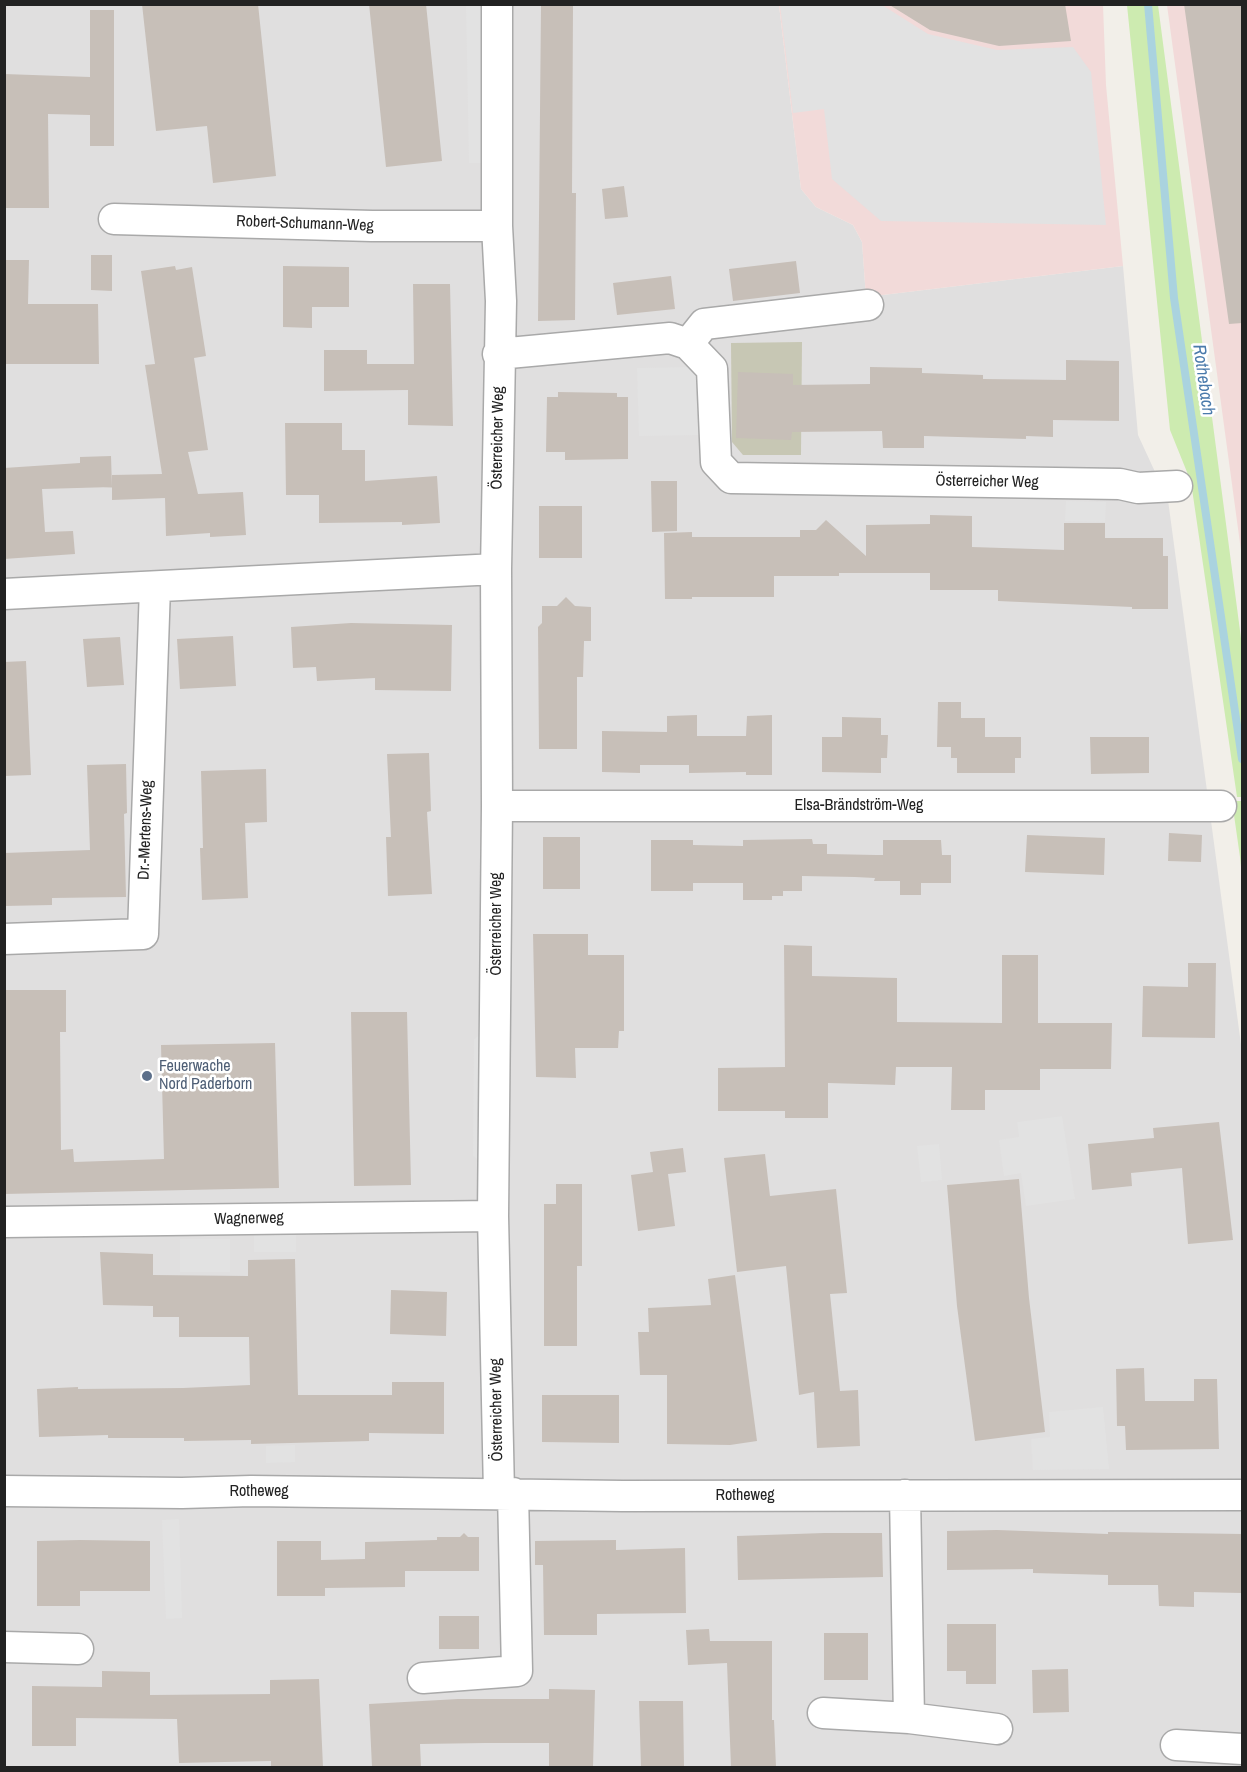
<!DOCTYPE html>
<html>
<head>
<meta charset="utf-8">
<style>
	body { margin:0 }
	#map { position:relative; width:1247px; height:1772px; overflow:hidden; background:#f2efe9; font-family:"Archivo Narrow",sans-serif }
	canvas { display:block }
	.frame { position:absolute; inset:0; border:6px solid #222; pointer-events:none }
</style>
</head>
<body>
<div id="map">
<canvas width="1247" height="1772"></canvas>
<div class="frame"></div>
</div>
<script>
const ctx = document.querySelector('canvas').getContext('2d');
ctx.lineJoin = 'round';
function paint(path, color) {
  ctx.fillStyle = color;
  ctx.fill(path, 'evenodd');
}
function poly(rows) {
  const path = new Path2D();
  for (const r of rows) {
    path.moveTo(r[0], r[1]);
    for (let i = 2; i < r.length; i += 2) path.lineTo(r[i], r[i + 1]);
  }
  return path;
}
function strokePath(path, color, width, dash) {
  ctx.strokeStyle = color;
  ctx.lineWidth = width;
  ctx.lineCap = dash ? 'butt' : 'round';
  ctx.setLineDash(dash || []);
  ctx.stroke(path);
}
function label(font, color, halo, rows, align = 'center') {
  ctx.font = font + ' "Archivo Narrow",sans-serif';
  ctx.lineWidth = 5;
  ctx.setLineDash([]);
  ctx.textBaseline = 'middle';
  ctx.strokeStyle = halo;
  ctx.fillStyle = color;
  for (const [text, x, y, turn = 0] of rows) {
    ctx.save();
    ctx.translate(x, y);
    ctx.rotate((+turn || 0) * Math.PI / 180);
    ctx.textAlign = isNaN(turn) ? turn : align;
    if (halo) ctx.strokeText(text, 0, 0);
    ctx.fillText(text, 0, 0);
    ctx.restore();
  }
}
const residential = poly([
	[5,5,779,5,801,189,816,207,853,225,862,242,866,297,1123,266,1138,435,1168,500,1242,1052,1242,1767,5,1768]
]);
const commercial = poly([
	[779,5,1103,5,1106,85,1123,266,866,297,862,242,853,225,816,207,801,189],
	[1167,5,1242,5,1242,558]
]);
const construction = poly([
	[802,342,801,455,743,455,732,442,731,343]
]);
const grass = poly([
	[1127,5,1158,5,1242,646,1242,797,1237,797,1191,482,1170,430],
	[1232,801,1242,801,1242,877,1240,857]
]);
const parking = poly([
	[466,5,485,5,488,163,469,163],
	[780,5,882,5,928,34,997,50,1073,47,1091,72,1106,225,881,221,832,179,824,109,793,113],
	[698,367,699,435,639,436,637,368],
	[1066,501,1106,502,1105,522,1065,521],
	[484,1032,484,1164,473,1156,474,1039],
	[1062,1116,1075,1199,1026,1206,1021,1173,1004,1176,999,1140,1019,1137,1017,1122],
	[939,1144,942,1180,921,1182,917,1146],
	[254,1235,296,1235,296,1252,254,1252],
	[180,1239,230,1239,230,1272,180,1272],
	[1103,1407,1109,1469,1033,1470,1031,1439,1050,1437,1049,1412],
	[295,1445,295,1462,266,1463,266,1446],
	[179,1519,182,1618,166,1619,162,1520]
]);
const stream = poly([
	[1148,4,1174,298,1242,759]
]);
const building = poly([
	[142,4,258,4,276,176,213,183,207,126,156,131],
	[369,4,426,4,442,161,386,167],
	[888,4,1065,4,1071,41,999,46,930,30],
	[1184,4,1242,4,1242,323,1229,324],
	[541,6,573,6,572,193,576,193,575,320,538,321],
	[90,10,114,10,114,146,90,146,90,115,48,114,49,208,4,208,4,74,90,77],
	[624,186,628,217,605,219,602,189],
	[91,255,112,255,112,291,91,290],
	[4,260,29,260,28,304,98,304,99,364,4,364],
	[796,261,800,293,733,301,729,269],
	[175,266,176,270,192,267,206,356,194,358,208,450,188,452,198,494,243,492,246,535,210,537,210,533,166,536,165,498,112,500,112,475,162,474,145,365,155,364,141,271],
	[283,266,349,267,349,307,312,307,312,328,283,327],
	[671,276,675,309,617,315,613,283],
	[413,284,450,284,453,426,408,425,408,390,324,391,324,350,367,350,367,364,414,364],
	[1066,360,1119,361,1119,421,1053,420,1053,437,1026,436,1026,439,924,436,924,448,883,448,882,431,792,432,791,440,736,438,738,372,793,374,793,385,870,384,870,367,922,368,922,373,983,375,983,379,1066,380],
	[558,392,617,393,617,397,628,397,628,459,565,460,565,452,546,452,547,397,558,397],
	[285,423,342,423,342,450,365,450,365,481,437,476,440,523,402,525,402,522,319,523,319,495,286,495],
	[111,456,112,487,42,489,45,532,73,531,75,554,4,559,4,468,80,463,80,457],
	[651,481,677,481,677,531,652,532],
	[539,506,582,506,582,558,539,558],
	[930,515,972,516,972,547,1064,550,1064,523,1105,523,1105,538,1163,538,1163,556,1168,556,1168,609,1132,609,1132,607,998,601,998,590,930,590,930,573,839,573,839,576,774,576,774,597,692,597,692,599,665,599,664,533,692,532,692,537,800,537,800,530,816,530,826,520,866,556,866,525,930,524],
	[566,597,575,606,591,607,591,641,584,641,583,677,577,677,577,749,539,749,538,627,542,623,542,606,557,606],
	[351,623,452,625,451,691,375,690,375,678,317,681,316,667,293,668,291,627],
	[233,636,236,686,180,689,177,639],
	[120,637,124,685,87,687,83,639],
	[26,661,31,775,4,776,4,662],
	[938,702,961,702,961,718,985,718,985,737,1021,737,1021,758,1015,758,1015,773,957,773,957,758,951,758,951,747,937,747],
	[697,715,697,736,746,736,747,716,772,715,772,775,746,775,746,772,689,773,689,765,640,765,640,773,602,772,602,731,667,732,667,716],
	[842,717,881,718,881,735,888,735,887,758,881,758,881,773,822,772,822,737,842,737],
	[1090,737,1149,737,1149,773,1091,774],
	[429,753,431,811,427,812,432,894,388,896,386,837,391,837,387,754],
	[126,764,127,813,124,814,126,897,52,898,52,905,4,906,4,853,90,850,87,765],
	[266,769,267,822,245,823,248,898,202,900,200,848,203,848,201,771],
	[1169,833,1202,835,1201,862,1168,861],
	[1027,835,1105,838,1104,875,1025,872],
	[543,837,580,837,580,889,543,889],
	[812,839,813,844,827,844,827,854,876,855,883,855,883,840,941,840,942,855,951,855,951,883,921,883,921,895,900,895,900,881,874,881,875,878,855,877,802,876,802,891,783,891,783,896,772,896,772,900,743,900,743,883,693,883,693,891,651,891,651,840,693,840,693,845,743,846,743,840],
	[533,934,588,934,588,955,624,955,624,1031,619,1031,618,1048,575,1048,576,1078,536,1077],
	[784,945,812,946,812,976,897,978,897,1022,1002,1023,1002,955,1038,955,1038,1023,1112,1023,1111,1069,1040,1069,1040,1090,985,1090,985,1110,951,1110,952,1067,896,1067,895,1085,828,1083,828,1118,785,1118,785,1111,718,1111,718,1068,785,1067],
	[1188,963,1216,963,1215,1038,1142,1037,1143,986,1188,987],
	[4,990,66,990,66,1032,60,1032,61,1150,73,1149,74,1162,164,1159,161,1045,275,1043,279,1188,4,1194],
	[351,1012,407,1012,411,1185,354,1186],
	[1219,1122,1233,1240,1188,1244,1182,1168,1131,1173,1132,1186,1092,1190,1088,1144,1154,1138,1153,1128],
	[683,1148,686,1172,668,1174,675,1226,638,1231,631,1175,653,1172,650,1152],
	[765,1154,770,1196,836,1189,847,1293,830,1294,840,1391,858,1390,860,1446,817,1448,814,1392,799,1395,786,1266,737,1272,724,1158],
	[1019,1179,1029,1298,1045,1432,975,1441,957,1306,947,1185],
	[556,1184,582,1184,582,1266,577,1266,577,1346,544,1346,544,1204,556,1204],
	[100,1252,153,1254,153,1275,248,1276,248,1260,295,1259,298,1395,392,1395,392,1382,444,1382,444,1434,369,1433,369,1441,251,1444,251,1440,184,1441,184,1438,108,1438,108,1435,39,1437,37,1389,78,1387,78,1389,183,1388,250,1385,249,1337,179,1337,179,1317,153,1317,153,1306,103,1305],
	[735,1275,757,1441,730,1445,667,1444,667,1375,640,1375,638,1332,649,1332,648,1308,711,1305,708,1279],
	[391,1290,447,1292,446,1336,390,1334],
	[1144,1368,1145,1401,1194,1401,1194,1379,1217,1379,1219,1449,1126,1450,1125,1426,1117,1426,1116,1369],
	[542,1395,619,1395,619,1443,542,1442],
	[997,1530,1108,1534,1108,1532,1242,1534,1242,1593,1194,1592,1194,1607,1159,1606,1158,1585,1108,1585,1108,1575,1033,1573,1033,1569,947,1570,947,1531],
	[464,1533,468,1537,479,1537,479,1571,405,1571,405,1587,325,1588,325,1596,277,1596,277,1541,321,1541,321,1560,365,1559,365,1542,437,1540,437,1537,460,1537],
	[824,1533,882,1533,883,1577,738,1580,737,1536],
	[80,1540,150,1541,150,1591,80,1591,80,1606,37,1606,37,1541],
	[616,1540,616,1550,685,1548,686,1613,597,1614,597,1635,544,1635,543,1565,535,1565,535,1541],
	[439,1616,479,1616,479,1649,439,1649],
	[947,1624,996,1624,996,1684,966,1684,966,1671,947,1671],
	[709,1629,710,1641,772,1641,772,1720,774,1720,776,1767,731,1767,727,1663,688,1665,686,1630],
	[824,1633,868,1633,868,1680,824,1680],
	[1068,1669,1069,1712,1033,1713,1032,1670],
	[102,1671,150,1672,150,1695,270,1694,270,1680,319,1679,323,1767,271,1767,271,1761,179,1763,177,1719,76,1718,76,1746,32,1746,32,1686,102,1687],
	[549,1689,595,1690,593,1767,549,1767,549,1743,485,1743,420,1744,421,1767,372,1767,369,1704,458,1699,549,1699],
	[639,1701,683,1701,684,1766,641,1767]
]);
const minor = poly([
	[497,4,497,226,501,301,496,569,497,806,493,1216,499,1493],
	[114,219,372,226,497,226],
	[688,344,704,324,868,305],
	[498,354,670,338,688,344,712,369,716,462,731,478,1120,484,1138,488,1177,486],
	[4,594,496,569],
	[497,806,1221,806],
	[4,939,143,934,155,587],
	[4,1222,493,1216],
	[4,1491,182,1493,251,1491,623,1496,1242,1495],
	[905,1495,909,1718],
	[4,1647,78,1649],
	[423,1678,517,1671,513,1493],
	[823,1713,909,1718,997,1729],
	[1176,1745,1242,1749]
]);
const markers = [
	[147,1076,6,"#5c6f8a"]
];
const streetNames = [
	["Robert-Schumann-Weg",305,224,2],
	["Österreicher Weg",498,438,-89],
	["Österreicher Weg",987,482,1],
	["Elsa-Brändström-Weg",859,806],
	["Dr.-Mertens-Weg",146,830,-88],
	["Österreicher Weg",497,924,-90],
	["Wagnerweg",249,1219,-1],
	["Österreicher Weg",497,1410,-91],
	["Rotheweg",259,1492],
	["Rotheweg",745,1496]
];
const serviceNames = [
	["Feuerwache",159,1067],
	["Nord Paderborn",159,1085]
];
const waterNames = [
	["Rothebach",1203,380,82]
];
paint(residential, '#e0dfdf');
paint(commercial, '#f2dad9');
paint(construction, '#c7c7b4');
paint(grass, '#cdebb0');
paint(parking, '#e2e2e2');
strokePath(stream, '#aad3df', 8);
paint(building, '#c7bfb8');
strokePath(minor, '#a9a9a9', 33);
strokePath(minor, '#fff', 30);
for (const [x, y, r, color] of markers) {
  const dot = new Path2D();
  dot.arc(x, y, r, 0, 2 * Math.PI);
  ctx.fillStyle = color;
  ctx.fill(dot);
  strokePath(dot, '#fff', 2);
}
label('16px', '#222', '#fff', streetNames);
label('16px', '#4e5e75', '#fff', serviceNames, 'left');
label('italic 18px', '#4a7aab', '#fff', waterNames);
</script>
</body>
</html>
